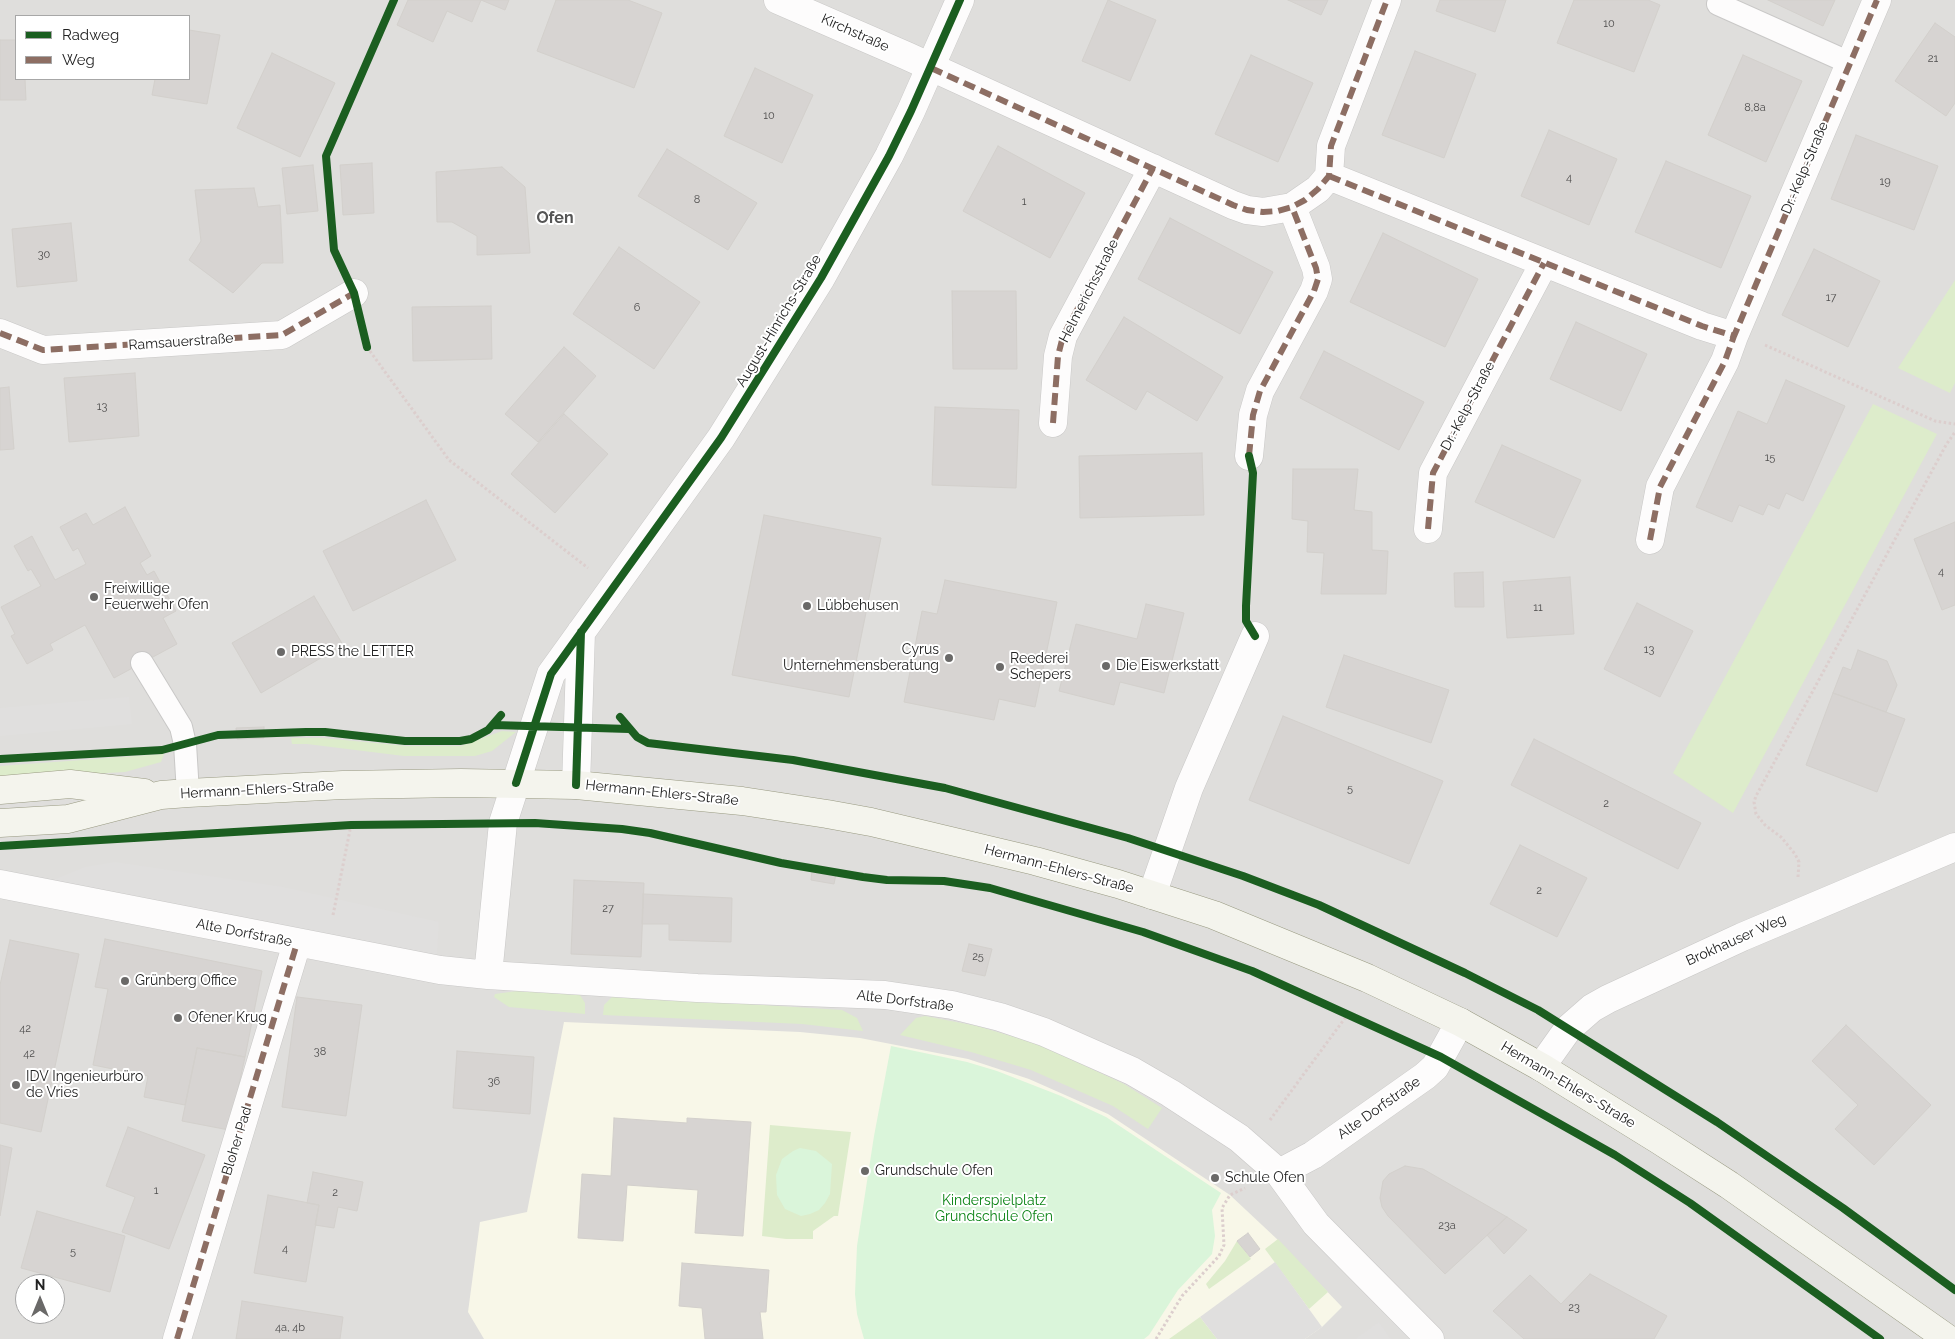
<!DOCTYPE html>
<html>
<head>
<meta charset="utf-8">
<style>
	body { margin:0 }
	#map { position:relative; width:1955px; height:1339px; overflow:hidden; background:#f0eeeb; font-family:Raleway,sans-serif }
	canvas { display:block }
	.legend { position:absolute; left:15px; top:15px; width:175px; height:65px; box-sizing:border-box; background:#fff; border:1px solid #a7a7a7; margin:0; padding:6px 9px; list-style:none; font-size:15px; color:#222 }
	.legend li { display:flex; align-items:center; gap:10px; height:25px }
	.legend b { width:25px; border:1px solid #a7a7a7 }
	.north { position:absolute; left:15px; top:1274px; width:50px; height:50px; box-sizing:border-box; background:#fff; border:1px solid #a7a7a7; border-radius:50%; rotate:0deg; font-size:14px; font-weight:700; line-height:20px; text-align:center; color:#222 }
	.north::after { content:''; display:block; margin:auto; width:18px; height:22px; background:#6a6968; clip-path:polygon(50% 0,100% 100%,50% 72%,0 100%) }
</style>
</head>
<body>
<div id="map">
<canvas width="1955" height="1339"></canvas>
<ul class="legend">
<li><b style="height:6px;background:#1b5e20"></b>Radweg</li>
<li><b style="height:6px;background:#8d6e63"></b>Weg</li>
</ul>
<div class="north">N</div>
</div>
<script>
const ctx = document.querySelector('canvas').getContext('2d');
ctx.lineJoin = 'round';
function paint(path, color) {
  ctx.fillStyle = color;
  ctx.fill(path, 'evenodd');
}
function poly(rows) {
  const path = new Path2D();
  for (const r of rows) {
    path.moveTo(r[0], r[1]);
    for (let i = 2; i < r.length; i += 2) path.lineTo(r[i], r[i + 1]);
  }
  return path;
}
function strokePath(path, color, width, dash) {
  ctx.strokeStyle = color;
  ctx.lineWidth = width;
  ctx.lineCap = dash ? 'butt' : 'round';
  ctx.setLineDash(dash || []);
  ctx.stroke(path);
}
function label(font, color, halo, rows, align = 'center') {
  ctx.font = font + ' Raleway,sans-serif';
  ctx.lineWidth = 4;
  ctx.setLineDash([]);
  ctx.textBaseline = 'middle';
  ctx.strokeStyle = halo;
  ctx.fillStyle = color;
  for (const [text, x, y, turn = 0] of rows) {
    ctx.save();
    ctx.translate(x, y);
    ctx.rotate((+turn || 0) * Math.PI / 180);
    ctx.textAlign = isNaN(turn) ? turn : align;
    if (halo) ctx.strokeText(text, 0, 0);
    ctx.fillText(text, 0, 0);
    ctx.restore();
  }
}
const residential = poly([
	[0,0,1955,0,1955,1339,0,1339],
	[16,16,189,16,189,79,16,79],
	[25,1284,55,1284,55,1314,25,1314]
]);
const education = poly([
	[564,1022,800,1032,860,1038,968,1059,1029,1079,1108,1114,1230,1195,1278,1240,1342,1307,1322,1327,1305,1339,484,1339,468,1312,480,1222,527,1212]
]);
const grass = poly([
	[1955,280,1955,383,1950,393,1898,368],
	[1873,404,1937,434,1733,813,1673,773],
	[502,731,516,732,492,751,475,756,404,756,307,744,292,744,291,738,323,738,406,746,461,746],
	[164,754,161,762,125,772,0,779,0,766],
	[517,991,580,995,585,1003,585,1014,509,1007,494,997,495,994],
	[680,995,715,1002,842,1010,857,1018,863,1031,802,1024,603,1015,604,1005,612,997,676,1001],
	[925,1016,977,1026,1038,1044,1124,1084,1162,1108,1148,1129,1113,1106,1031,1070,971,1052,900,1035,916,1018],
	[770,1125,851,1132,838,1216,834,1216,813,1231,813,1239,786,1239,762,1236],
	[1278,1239,1328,1292,1309,1309,1265,1249],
	[1237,1241,1251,1259,1209,1289,1206,1284,1225,1261],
	[1200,1317,1217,1339,1169,1339]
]);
const park = poly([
	[891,1046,967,1062,997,1071,1061,1096,1106,1117,1221,1193,1212,1210,1215,1236,1212,1254,1178,1290,1149,1335,1144,1339,864,1339,857,1314,855,1294,857,1246,874,1136],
	[800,1148,816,1151,832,1164,830,1194,825,1203,819,1210,810,1214,801,1216,785,1209,777,1195,776,1175,782,1159,793,1151]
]);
const parking = poly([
	[129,697,132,724,0,736,0,708],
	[115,862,283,887,439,922,437,956,44,884,85,867],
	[1275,1262,1322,1327,1305,1339,1217,1339,1200,1317],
	[1379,1322,1391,1339,1355,1339]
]);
const building = poly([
	[408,0,509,0,505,10,481,0,472,22,447,11,433,42,397,25,408,0],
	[556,0,628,0,662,13,634,88,537,51,556,0],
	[1108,0,1156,20,1130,81,1082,61,1108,0],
	[1288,0,1328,0,1321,15,1288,0],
	[1440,0,1506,0,1495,32,1436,11,1440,0],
	[1574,0,1648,0,1660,5,1634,72,1557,43,1574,0],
	[1768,0,1835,0,1823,26,1768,0],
	[1935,23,1955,37,1955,103,1946,116,1895,81,1935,23],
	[189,30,220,35,207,104,152,95,155,79,189,79,189,30],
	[0,40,16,40,16,79,25,79,26,100,0,100,0,40],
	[1415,51,1476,74,1444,158,1382,135,1415,51],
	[272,53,335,83,300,157,237,128,272,53],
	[1251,55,1313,83,1278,162,1215,134,1251,55],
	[1743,55,1802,81,1766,162,1708,135,1743,55],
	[755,68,813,95,782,163,724,136,755,68],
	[1549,130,1617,159,1589,225,1521,196,1549,130],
	[1856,135,1938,166,1914,230,1831,199,1856,135],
	[998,146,1085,193,1050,258,963,211,998,146],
	[667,149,757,203,728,250,638,196,667,149],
	[1666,161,1751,196,1721,268,1635,232,1666,161],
	[372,163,374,213,343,215,340,165,372,163],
	[313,165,318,211,287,214,282,168,313,165],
	[502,167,525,187,530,253,477,255,477,236,452,222,437,222,436,172,502,167],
	[254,188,258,207,280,205,283,263,262,263,233,293,189,260,201,241,195,190,254,188],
	[1170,218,1273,272,1240,334,1138,279,1170,218],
	[71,223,77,281,17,287,12,229,71,223],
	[1383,233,1478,279,1445,347,1350,302,1383,233],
	[619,247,700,302,654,369,573,314,619,247],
	[1814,249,1880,281,1848,347,1782,315,1814,249],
	[952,291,1016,291,1017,369,953,369,952,291],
	[491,306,492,359,413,361,412,307,491,306],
	[1124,317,1223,377,1197,421,1147,391,1136,410,1086,380,1124,317],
	[1576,322,1647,354,1621,411,1550,379,1576,322],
	[564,347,596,376,538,442,505,414,564,347],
	[1324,351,1424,402,1399,450,1300,398,1324,351],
	[135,373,139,436,69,442,64,378,135,373],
	[1786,380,1845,406,1803,501,1786,493,1779,509,1768,504,1763,515,1739,505,1732,522,1696,507,1738,411,1767,424,1786,380],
	[9,387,14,449,0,450,0,388,9,387],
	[935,407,1019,410,1016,488,932,485,935,407],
	[564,414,608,454,555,513,511,474,564,414],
	[1502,445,1581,480,1554,538,1475,502,1502,445],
	[1202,453,1204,515,1080,518,1079,456,1202,453],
	[1293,469,1358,469,1354,510,1372,512,1372,550,1388,551,1386,594,1321,594,1324,553,1307,552,1308,521,1292,519,1293,469],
	[426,500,456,560,353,611,323,551,426,500],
	[125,507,151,556,140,563,147,575,154,571,176,611,163,618,177,644,114,678,85,625,50,644,53,650,27,664,11,636,15,634,1,607,41,586,31,569,28,571,14,546,32,536,55,580,86,564,78,548,73,551,60,527,86,513,93,525,125,507],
	[764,515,881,538,849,697,732,675,764,515],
	[1955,522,1955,605,1942,610,1914,539,1955,522],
	[1483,572,1484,607,1455,607,1454,573,1483,572],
	[1570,577,1574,634,1507,638,1503,582,1570,577],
	[945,580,1057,602,1035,707,999,699,994,720,904,702,922,611,937,614,945,580],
	[314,596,343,645,261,693,232,643,314,596],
	[1637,603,1693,631,1660,697,1604,669,1637,603],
	[1146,604,1184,613,1164,693,1120,682,1114,705,1059,691,1076,624,1137,639,1146,604],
	[1858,650,1887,661,1897,685,1886,712,1833,693,1843,667,1851,670,1858,650],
	[1344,655,1449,690,1431,743,1326,707,1344,655],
	[1833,693,1905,719,1877,792,1806,765,1833,693],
	[1283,716,1443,781,1409,864,1249,800,1283,716],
	[264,727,264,738,237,739,236,728,264,727],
	[1534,739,1701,823,1678,869,1511,785,1534,739],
	[1520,845,1587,878,1557,937,1490,904,1520,845],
	[812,870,836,874,834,884,811,880,812,870],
	[574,880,644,883,641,957,571,954,574,880],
	[643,894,732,898,731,942,669,940,669,924,642,924,643,894],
	[105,939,262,971,245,1057,197,1048,185,1105,144,1097,148,1076,93,1065,108,989,95,987,105,939],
	[10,940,79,954,41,1132,0,1123,0,985,10,940],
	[969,944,992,949,985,976,962,971,969,944],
	[297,997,362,1005,346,1116,282,1107,297,997],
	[1846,1025,1931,1105,1874,1165,1835,1129,1858,1105,1812,1061,1846,1025],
	[197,1048,245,1057,229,1130,182,1121,197,1048],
	[457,1051,534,1057,530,1114,453,1108,457,1051],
	[614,1118,687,1123,687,1118,751,1122,743,1236,695,1233,698,1190,627,1185,623,1241,578,1238,582,1174,611,1176,614,1118],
	[128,1127,205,1155,169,1249,122,1232,135,1197,106,1186,128,1127],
	[0,1145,12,1148,0,1216,0,1145],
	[1405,1166,1423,1169,1507,1217,1445,1274,1388,1216,1382,1207,1380,1198,1383,1181,1389,1174,1405,1166],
	[313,1172,363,1182,357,1211,338,1207,334,1228,315,1225,319,1205,307,1203,313,1172],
	[268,1195,319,1205,306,1282,254,1273,268,1195],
	[37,1211,125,1236,110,1292,21,1268,37,1211],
	[1507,1217,1527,1230,1504,1254,1487,1235,1507,1217],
	[1248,1233,1260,1249,1250,1257,1237,1241,1248,1233],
	[682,1263,769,1270,766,1312,760,1312,763,1339,705,1339,702,1308,679,1306,682,1263],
	[1590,1274,1667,1316,1654,1339,1524,1339,1493,1311,1530,1275,1561,1304,1590,1274],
	[242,1301,343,1317,340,1339,236,1339,242,1301]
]);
const path = poly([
	[1765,345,1935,421,1955,424],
	[367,347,449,460,588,568],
	[1798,877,1799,862,1795,854,1781,837,1765,825,1756,814,1754,802,1756,796,1946,445,1955,432],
	[333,915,351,825],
	[1270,1120,1348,1014],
	[1156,1339,1182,1296,1219,1256,1224,1245,1222,1208,1230,1195,1245,1188]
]);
const lane = poly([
	[1718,4,1850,63],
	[142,663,181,727,185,744,188,793]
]);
const street = poly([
	[778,0,907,56,1233,205,1247,210,1263,212,1292,207,1318,189,1329,176,1331,146,1387,0],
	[1329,176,1702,326,1734,336,1877,0],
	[0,333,43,350,282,335,354,293],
	[1053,423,1058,356,1063,336,1153,168],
	[1249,456,1253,415,1260,391,1314,291,1318,279,1316,268,1292,207],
	[1428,529,1433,473,1544,263],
	[1650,540,1660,487,1725,361,1734,336],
	[576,785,581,632],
	[0,884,440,970,488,975,697,988,885,995,952,1005,1000,1017,1044,1032,1132,1071,1170,1093,1239,1138,1279,1173,1316,1224,1430,1339],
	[1152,895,1189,788,1255,636],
	[488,975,503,823,551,674,721,438,821,278,889,156,911,111,960,0],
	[1541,1067,1568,1029,1592,1008,1608,999,1742,937,1955,847],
	[1279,1173,1313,1155,1425,1076,1435,1067,1460,1022],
	[177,1339,297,943]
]);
const secondary = poly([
	[0,790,70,784,144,793],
	[0,823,68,819,161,795,188,793,343,785,461,783,576,785,742,801,827,814,871,822,1035,861,1118,884,1214,915,1367,978,1460,1022,1541,1067,1659,1140,1729,1185,1948,1339]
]);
const quiet = poly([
	[931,68,1233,205,1247,210,1263,212,1278,211,1292,207,1305,200,1318,189,1329,176,1331,146,1387,0],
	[1329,176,1702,326,1734,336,1877,0],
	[0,333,43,350,282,335,354,293],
	[1053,423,1058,356,1063,336,1153,168],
	[1249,456,1253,415,1260,391,1314,291,1318,279,1316,268,1292,207],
	[1428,529,1433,473,1544,263],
	[1650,540,1660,487,1725,361,1734,336],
	[177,1339,297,943]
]);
const cycleway = poly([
	[367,347,354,293,334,250,326,156,394,0],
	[1249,456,1253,473,1246,606,1246,621,1255,636],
	[620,717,637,737,648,743,793,760,945,788,1128,838,1243,876,1319,905,1465,973,1538,1010,1717,1122,1843,1208,1955,1290],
	[494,725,629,729],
	[0,759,162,750,218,735,306,732,325,732,405,741,460,741,471,739,488,730,501,715],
	[516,783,551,674,721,438,821,278,889,156,911,111,960,0],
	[576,785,581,632],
	[0,846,351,825,535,823,622,829,650,833,781,863,863,877,887,880,944,881,990,888,1143,932,1252,971,1441,1057,1615,1155,1690,1203,1880,1339]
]);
const markers = [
	[94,597,5,"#6a6968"],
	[807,606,5,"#6a6968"],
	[281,652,5,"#6a6968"],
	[949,658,5,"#6a6968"],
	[1106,666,5,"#6a6968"],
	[1000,667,5,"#6a6968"],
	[125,981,5,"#6a6968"],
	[178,1018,5,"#6a6968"],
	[16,1085,5,"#6a6968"],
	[865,1171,5,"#6a6968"],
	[1215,1178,5,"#6a6968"]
];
const numberNames = [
	["10",1609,24],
	["21",1933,59],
	["8,8a",1755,108],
	["10",769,116],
	["4",1569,178],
	["19",1885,182],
	["8",697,200],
	["1",1024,202],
	["30",44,255],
	["17",1831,298],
	["6",637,308],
	["13",102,407],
	["15",1770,458],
	["4",1941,572],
	["11",1538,608],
	["13",1649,650],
	["5",1350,789],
	["2",1606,804],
	["2",1539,891],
	["27",608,909],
	["25",978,957],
	["42",25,1029],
	["38",320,1052],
	["42",29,1054],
	["36",494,1082],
	["1",156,1191],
	["2",335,1193],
	["23a",1447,1226],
	["4",285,1249],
	["5",73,1252],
	["23",1574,1308],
	["4a, 4b",290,1328]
];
const streetNames = [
	["Kirchstraße",855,33,24],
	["Dr.-Kelp-Straße",1805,168,-67],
	["Helmerichsstraße",1089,291,-63],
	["August-Hinrichs-Straße",779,321,-59],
	["Ramsauerstraße",181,342,-4],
	["Dr.-Kelp-Straße",1468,406,-62],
	["Hermann-Ehlers-Straße",257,790,-3],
	["Hermann-Ehlers-Straße",662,793,6],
	["Hermann-Ehlers-Straße",1059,869,15],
	["Alte Dorfstraße",244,933,11],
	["Brokhauser Weg",1736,940,-24],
	["Alte Dorfstraße",905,1001,7],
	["Hermann-Ehlers-Straße",1568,1085,31],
	["Alte Dorfstraße",1379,1108,-35],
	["Bloher Pad",237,1141,-73]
];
const poiNames = [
	["Freiwillige",104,589],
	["Feuerwehr Ofen",104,605],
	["Lübbehusen",817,606],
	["Cyrus",939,650,"right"],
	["Unternehmensberatung",939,666,"right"],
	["PRESS the LETTER",291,652],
	["Reederei",1010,659],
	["Schepers",1010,675],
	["Die Eiswerkstatt",1116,666],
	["Grünberg Office",135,981],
	["Ofener Krug",188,1018],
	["IDV Ingenieurbüro",26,1077],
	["de Vries",26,1093],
	["Grundschule Ofen",875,1171],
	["Schule Ofen",1225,1178]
];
const parkNames = [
	["Kinderspielplatz",994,1201],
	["Grundschule Ofen",994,1217]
];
const quarterNames = [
	["Ofen",555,218]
];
paint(residential, '#dfdedc');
paint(education, '#f8f7e8');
paint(grass, '#ddeccb');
paint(park, '#daf5da');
paint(parking, '#e0dfde');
paint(building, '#d7d4d2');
strokePath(building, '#d3d0cc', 1);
strokePath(lane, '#c9c8c7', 24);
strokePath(street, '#c9c8c7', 29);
strokePath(secondary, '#999a82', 29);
strokePath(path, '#dccecd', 3, [2.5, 2.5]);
strokePath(lane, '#fdfcfc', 22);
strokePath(street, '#fdfcfc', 28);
strokePath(secondary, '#f4f4ed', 28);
strokePath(quiet, '#8d6e63', 6, [12, 6]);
strokePath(cycleway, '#1b5e20', 8);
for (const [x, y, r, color] of markers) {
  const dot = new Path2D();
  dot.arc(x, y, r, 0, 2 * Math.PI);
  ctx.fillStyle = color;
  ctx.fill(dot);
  strokePath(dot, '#fff', 2);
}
label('11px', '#4f4e4e', null, numberNames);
label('14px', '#222', '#fff', streetNames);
label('14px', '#222', '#fff', poiNames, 'left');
label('14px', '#0c8416', '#fff', parkNames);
label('bold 16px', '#555', '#fff', quarterNames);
</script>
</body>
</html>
